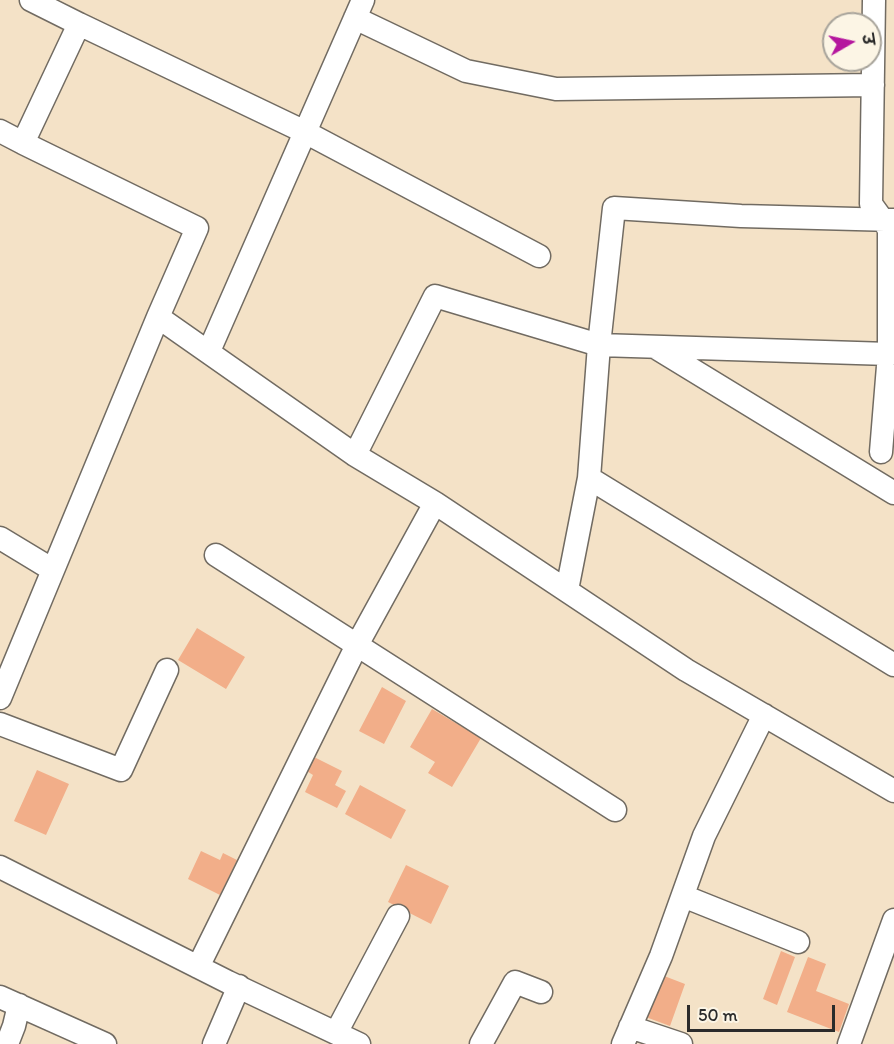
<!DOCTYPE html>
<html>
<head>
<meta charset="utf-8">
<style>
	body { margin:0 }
	#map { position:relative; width:894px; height:1044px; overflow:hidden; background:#f4e2c7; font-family:Itim,"Playpen Sans Deva",sans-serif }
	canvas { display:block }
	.north { position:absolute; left:822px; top:12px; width:60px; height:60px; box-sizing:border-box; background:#fcf5e5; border:2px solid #a8a49b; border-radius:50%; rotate:81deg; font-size:16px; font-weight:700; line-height:24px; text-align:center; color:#2b2b2b }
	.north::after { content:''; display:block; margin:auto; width:21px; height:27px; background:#b5179e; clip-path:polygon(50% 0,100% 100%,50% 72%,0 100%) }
	.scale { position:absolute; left:687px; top:1005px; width:148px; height:27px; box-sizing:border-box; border:3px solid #2b2b2b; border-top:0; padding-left:8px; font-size:18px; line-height:21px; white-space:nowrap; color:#2b2b2b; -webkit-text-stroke:4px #fcf5e5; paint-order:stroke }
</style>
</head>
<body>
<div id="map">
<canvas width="894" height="1044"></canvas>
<div class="north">उ</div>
<div class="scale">50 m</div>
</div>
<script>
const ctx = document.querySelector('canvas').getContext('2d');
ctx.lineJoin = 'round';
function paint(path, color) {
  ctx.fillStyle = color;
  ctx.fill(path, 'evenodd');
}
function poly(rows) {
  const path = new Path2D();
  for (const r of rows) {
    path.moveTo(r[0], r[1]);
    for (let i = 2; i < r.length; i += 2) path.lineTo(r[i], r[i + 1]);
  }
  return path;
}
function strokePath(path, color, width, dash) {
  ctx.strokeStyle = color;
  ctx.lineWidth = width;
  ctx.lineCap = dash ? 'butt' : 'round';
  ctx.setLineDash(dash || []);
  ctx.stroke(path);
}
const building = poly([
	[197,628,245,657,226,689,178,660],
	[382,687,406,701,384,744,359,731],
	[432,709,481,738,452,787,428,773,435,762,410,747],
	[312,756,342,771,335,785,346,791,337,808,305,792,313,775,305,770],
	[37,770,69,784,46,835,14,821],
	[360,785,406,810,391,839,345,814],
	[201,851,220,860,223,853,237,860,220,895,188,879],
	[406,865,449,886,431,924,388,902],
	[781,951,795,957,777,1005,763,999],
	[808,957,826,964,816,991,849,1004,839,1032,787,1012],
	[659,974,685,984,670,1026,643,1016]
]);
const minor = poly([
	[31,0,79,24],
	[874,0,871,204,889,229,889,354,894,353],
	[355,18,466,71,556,89,873,85],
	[0,131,23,143],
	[158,317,197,228,23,143,79,24,305,132,539,256],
	[655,347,894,493],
	[209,351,363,0],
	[355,455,435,296,599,345,889,354,881,452],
	[589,478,894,665],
	[0,538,53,570],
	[216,555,615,810],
	[567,590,589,478,599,345,614,208,741,216,894,220],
	[0,698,158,317,355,455,435,503,686,670,894,791],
	[0,724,121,770,167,670],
	[0,867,228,982,359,1044],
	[683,896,798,942],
	[198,967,357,645,435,503],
	[0,997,105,1044],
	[630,1027,681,1044],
	[336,1033,398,916],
	[7,1044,14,1026,19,1005],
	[214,1044,239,986],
	[481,1044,515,982,541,992],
	[623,1044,661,956,704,836,764,715],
	[849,1044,894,920]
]);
paint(building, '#f2ae89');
strokePath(minor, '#716b62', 25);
strokePath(minor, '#fff', 22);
</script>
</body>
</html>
